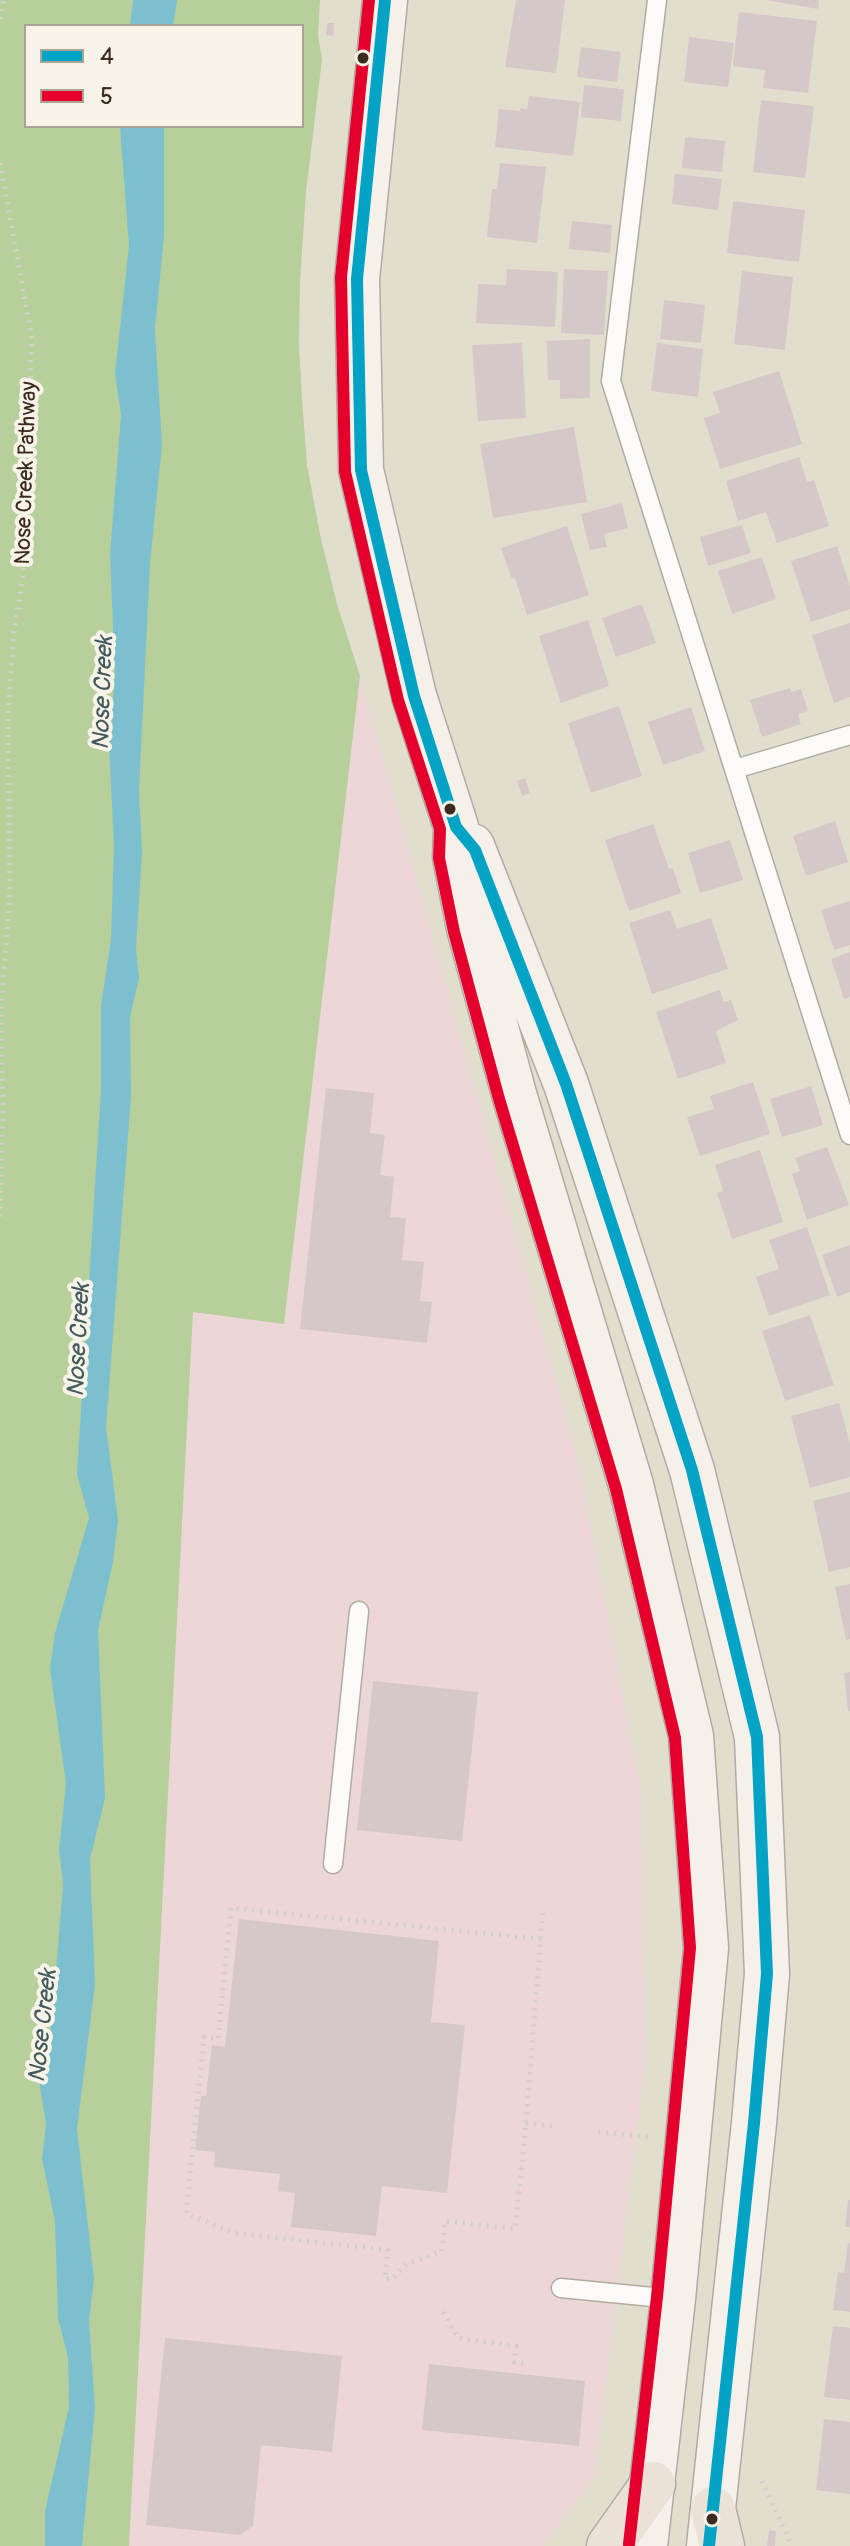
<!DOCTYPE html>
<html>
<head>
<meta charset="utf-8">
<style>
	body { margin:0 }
	#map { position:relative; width:850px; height:2546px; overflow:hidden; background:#e2dece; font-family:Pangolin,sans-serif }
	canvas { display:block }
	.legend { position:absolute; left:24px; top:24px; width:280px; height:104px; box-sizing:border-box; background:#f7f3e8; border:2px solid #aca397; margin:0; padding:10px 14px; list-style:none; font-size:24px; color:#3b2a1e }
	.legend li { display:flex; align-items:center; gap:16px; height:40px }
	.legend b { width:40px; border:2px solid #aca397 }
</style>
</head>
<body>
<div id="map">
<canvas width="850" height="2546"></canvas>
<ul class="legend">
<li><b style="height:10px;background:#03a3c5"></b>4</li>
<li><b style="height:10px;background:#e4002b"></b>5</li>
</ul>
</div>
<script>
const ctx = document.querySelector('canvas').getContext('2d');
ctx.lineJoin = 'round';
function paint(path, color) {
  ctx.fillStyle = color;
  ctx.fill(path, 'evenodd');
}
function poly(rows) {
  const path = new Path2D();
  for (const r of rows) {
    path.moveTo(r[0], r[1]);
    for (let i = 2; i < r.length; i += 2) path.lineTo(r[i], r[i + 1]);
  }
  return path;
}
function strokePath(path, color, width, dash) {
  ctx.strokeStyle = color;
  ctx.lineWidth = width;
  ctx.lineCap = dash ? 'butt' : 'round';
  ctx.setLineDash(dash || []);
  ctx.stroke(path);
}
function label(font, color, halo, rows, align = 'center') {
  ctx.font = font + ' Pangolin,sans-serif';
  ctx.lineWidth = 8;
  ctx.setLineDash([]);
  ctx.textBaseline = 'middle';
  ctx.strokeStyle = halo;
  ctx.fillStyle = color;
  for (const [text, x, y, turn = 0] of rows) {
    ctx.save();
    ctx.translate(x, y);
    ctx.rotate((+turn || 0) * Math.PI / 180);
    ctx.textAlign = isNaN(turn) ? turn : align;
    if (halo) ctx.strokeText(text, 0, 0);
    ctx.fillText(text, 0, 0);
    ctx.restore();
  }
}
const built = poly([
	[360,676,578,1461,641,1792,645,2063,594,2477,542,2546,129,2546,193,1312,284,1324]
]);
const green = poly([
	[0,0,320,0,318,35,322,59,306,192,300,281,299,346,302,399,307,465,321,539,337,604,360,676,284,1324,193,1312,129,2546,0,2546],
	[26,26,302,26,302,126,26,126]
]);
const water = poly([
	[133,0,177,0,173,26,130,26],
	[120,126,164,126,164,236,155,329,162,444,150,563,139,791,142,852,136,948,139,978,130,1017,131,1096,106,1427,118,1520,113,1562,98,1630,105,1798,90,1859,95,1984,77,2129,94,2279,89,2321,95,2408,82,2546,45,2546,45,2511,69,2407,68,2357,58,2318,55,2221,42,2159,46,2124,39,2081,52,2021,63,1884,59,1850,66,1784,50,1669,55,1633,89,1518,77,1474,101,1089,101,1006,111,939,114,845,109,745,115,675,110,555,121,415,115,373,129,246]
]);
const building = poly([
	[516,0,565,0,556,73,505,67],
	[766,0,819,0,818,9],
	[739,12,817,21,808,93,763,88,765,70,733,66],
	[327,23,334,23,333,36,326,35],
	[689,37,734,43,728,87,684,82],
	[581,47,621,52,617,82,577,77],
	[584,85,624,89,621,121,581,117],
	[529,96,580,102,573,156,495,147,499,109,520,111,520,108,527,109],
	[761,100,814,106,805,178,753,172],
	[685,137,725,141,722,172,682,168],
	[500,163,546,167,537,243,487,237,492,189,497,189],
	[675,174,722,179,718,210,672,204],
	[733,201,805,210,799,262,727,253],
	[572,221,612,225,610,253,569,249],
	[507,269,558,272,555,327,476,323,478,284,506,285],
	[564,269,608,271,604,335,561,333],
	[742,271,793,277,785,350,734,344],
	[664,300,705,305,701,343,660,339],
	[590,339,590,398,560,399,560,380,548,380,547,341],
	[522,343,526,418,478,421,472,345],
	[657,343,703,349,698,397,651,391],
	[779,371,802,444,720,469,704,418,720,413,713,392],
	[574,427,587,502,493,518,480,444],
	[799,457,807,482,814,480,829,526,777,543,766,512,738,521,726,481],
	[622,503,628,528,604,534,607,547,590,550,581,514],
	[742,525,751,553,708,566,700,537],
	[567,526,589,595,527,615,515,578,512,579,501,548],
	[837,546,850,586,850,609,811,622,791,561],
	[762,557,776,599,732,614,718,571],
	[642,604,656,643,616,657,602,618],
	[588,620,609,686,561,703,539,636],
	[850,623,850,697,834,703,812,635],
	[790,688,791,692,801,689,808,711,798,714,801,724,762,737,750,700],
	[619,706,642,776,591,793,568,723],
	[691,707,705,751,663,765,648,722],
	[525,778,530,793,522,796,517,781],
	[835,821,848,862,806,876,793,836],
	[653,824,669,869,673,868,681,893,629,911,605,840],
	[730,840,743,880,700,893,688,853],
	[850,901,850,945,834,950,821,910],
	[670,910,677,929,711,918,728,969,652,994,629,923],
	[850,952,850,997,844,999,831,959],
	[720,990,724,1002,731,1000,738,1020,716,1031,726,1063,678,1079,656,1012],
	[753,1082,770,1134,700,1156,687,1117,714,1109,710,1096],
	[811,1086,823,1125,782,1137,770,1099],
	[326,1088,374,1093,370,1133,385,1135,380,1175,394,1177,390,1217,406,1218,402,1260,424,1262,420,1301,432,1302,427,1343,300,1329],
	[827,1147,849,1205,807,1220,792,1174,800,1171,795,1158],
	[760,1150,783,1222,732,1239,717,1193,723,1191,715,1165],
	[807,1227,830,1295,769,1316,756,1277,779,1269,769,1240],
	[850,1245,850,1292,837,1297,822,1255],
	[810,1315,834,1385,785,1401,762,1331],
	[839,1403,850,1444,850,1477,810,1488,791,1416],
	[850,1492,850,1567,829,1572,813,1501],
	[850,1584,850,1639,846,1640,835,1587],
	[850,1672,850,1711,848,1711,844,1673],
	[373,1681,478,1692,462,1841,357,1830],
	[239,1919,439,1941,431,2022,465,2025,447,2193,382,2186,376,2236,291,2227,295,2193,278,2191,280,2174,214,2167,215,2152,195,2150,201,2096,206,2096,212,2045,225,2047],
	[848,2200,850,2200,850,2227,845,2227],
	[848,2243,850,2243,850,2312,833,2310,838,2272,844,2273],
	[833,2326,850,2328,850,2400,824,2397],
	[165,2338,342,2356,332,2452,261,2445,253,2526,240,2535,146,2525],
	[429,2364,585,2381,579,2446,422,2430],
	[824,2419,850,2422,850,2494,816,2490],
	[769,2530,776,2531,775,2546,767,2546]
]);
const path = poly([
	[0,19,4,0],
	[0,163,32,338,23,576,14,632,8,712,10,891,1,1010,3,1106,0,1217],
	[541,1939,231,1908,218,2039,204,2037,186,2213,234,2233,388,2250,385,2279,392,2279,407,2264,442,2251,445,2221,515,2229,526,2123,543,1909],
	[526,2123,557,2127],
	[598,2132,649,2137],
	[443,2312,458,2338,516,2346,514,2362,524,2363],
	[762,2481,792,2546]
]);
const service = poly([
	[657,0,611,381,850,1135],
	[735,769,850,735],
	[333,1864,359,1611],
	[561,2288,673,2299]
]);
const secondary = poly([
	[385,0,357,279,361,470,414,696,456,827,455,857,469,928,514,1094,631,1485,691,1736,706,1948,673,2299,645,2546],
	[472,846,566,1084,692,1470,757,1737,767,1974,754,2123,709,2546]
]);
const primary = poly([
	[713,2509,722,2546],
	[609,2546,653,2484]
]);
const bus1 = poly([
	[385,0,357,279,361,470,414,696,456,827,475,850,566,1084,692,1470,757,1737,767,1974,754,2123,709,2546]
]);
const bus2 = poly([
	[369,0,341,277,345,472,398,700,440,829,439,858,454,932,499,1099,616,1489,675,1738,690,1948,657,2297,629,2544]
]);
const markers = [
	[363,58,7,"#3b2a1e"],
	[450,809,7,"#3b2a1e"],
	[712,2519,7,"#3b2a1e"]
];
const streetNames = [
	["Nose Creek Pathway",27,473,-88]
];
const waterNames = [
	["Nose Creek",104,693,-88],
	["Nose Creek",80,1340,-87],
	["Nose Creek",44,2026,-84]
];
paint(built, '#ecd6d7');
paint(green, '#b6cf9b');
paint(water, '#7cc0cf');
paint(building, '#d6c8c8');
strokePath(service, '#b0aca1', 21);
strokePath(secondary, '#b0aca1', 47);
strokePath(primary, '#b0aca1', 47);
strokePath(path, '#d2d0cb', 5, [2, 6]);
strokePath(service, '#fbfaf8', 18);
strokePath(secondary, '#f5f1ea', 44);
strokePath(primary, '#eae2d6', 44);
strokePath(bus1, '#03a3c5', 12);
strokePath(bus2, '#e4002b', 12);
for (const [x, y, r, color] of markers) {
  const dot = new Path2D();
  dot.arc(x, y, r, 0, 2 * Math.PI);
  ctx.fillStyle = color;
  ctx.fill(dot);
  strokePath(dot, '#f7f3e8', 3);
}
label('22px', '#3b2a1e', '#f7f3e8', streetNames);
label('italic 24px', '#425a5c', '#f7f3e8', waterNames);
</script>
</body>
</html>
